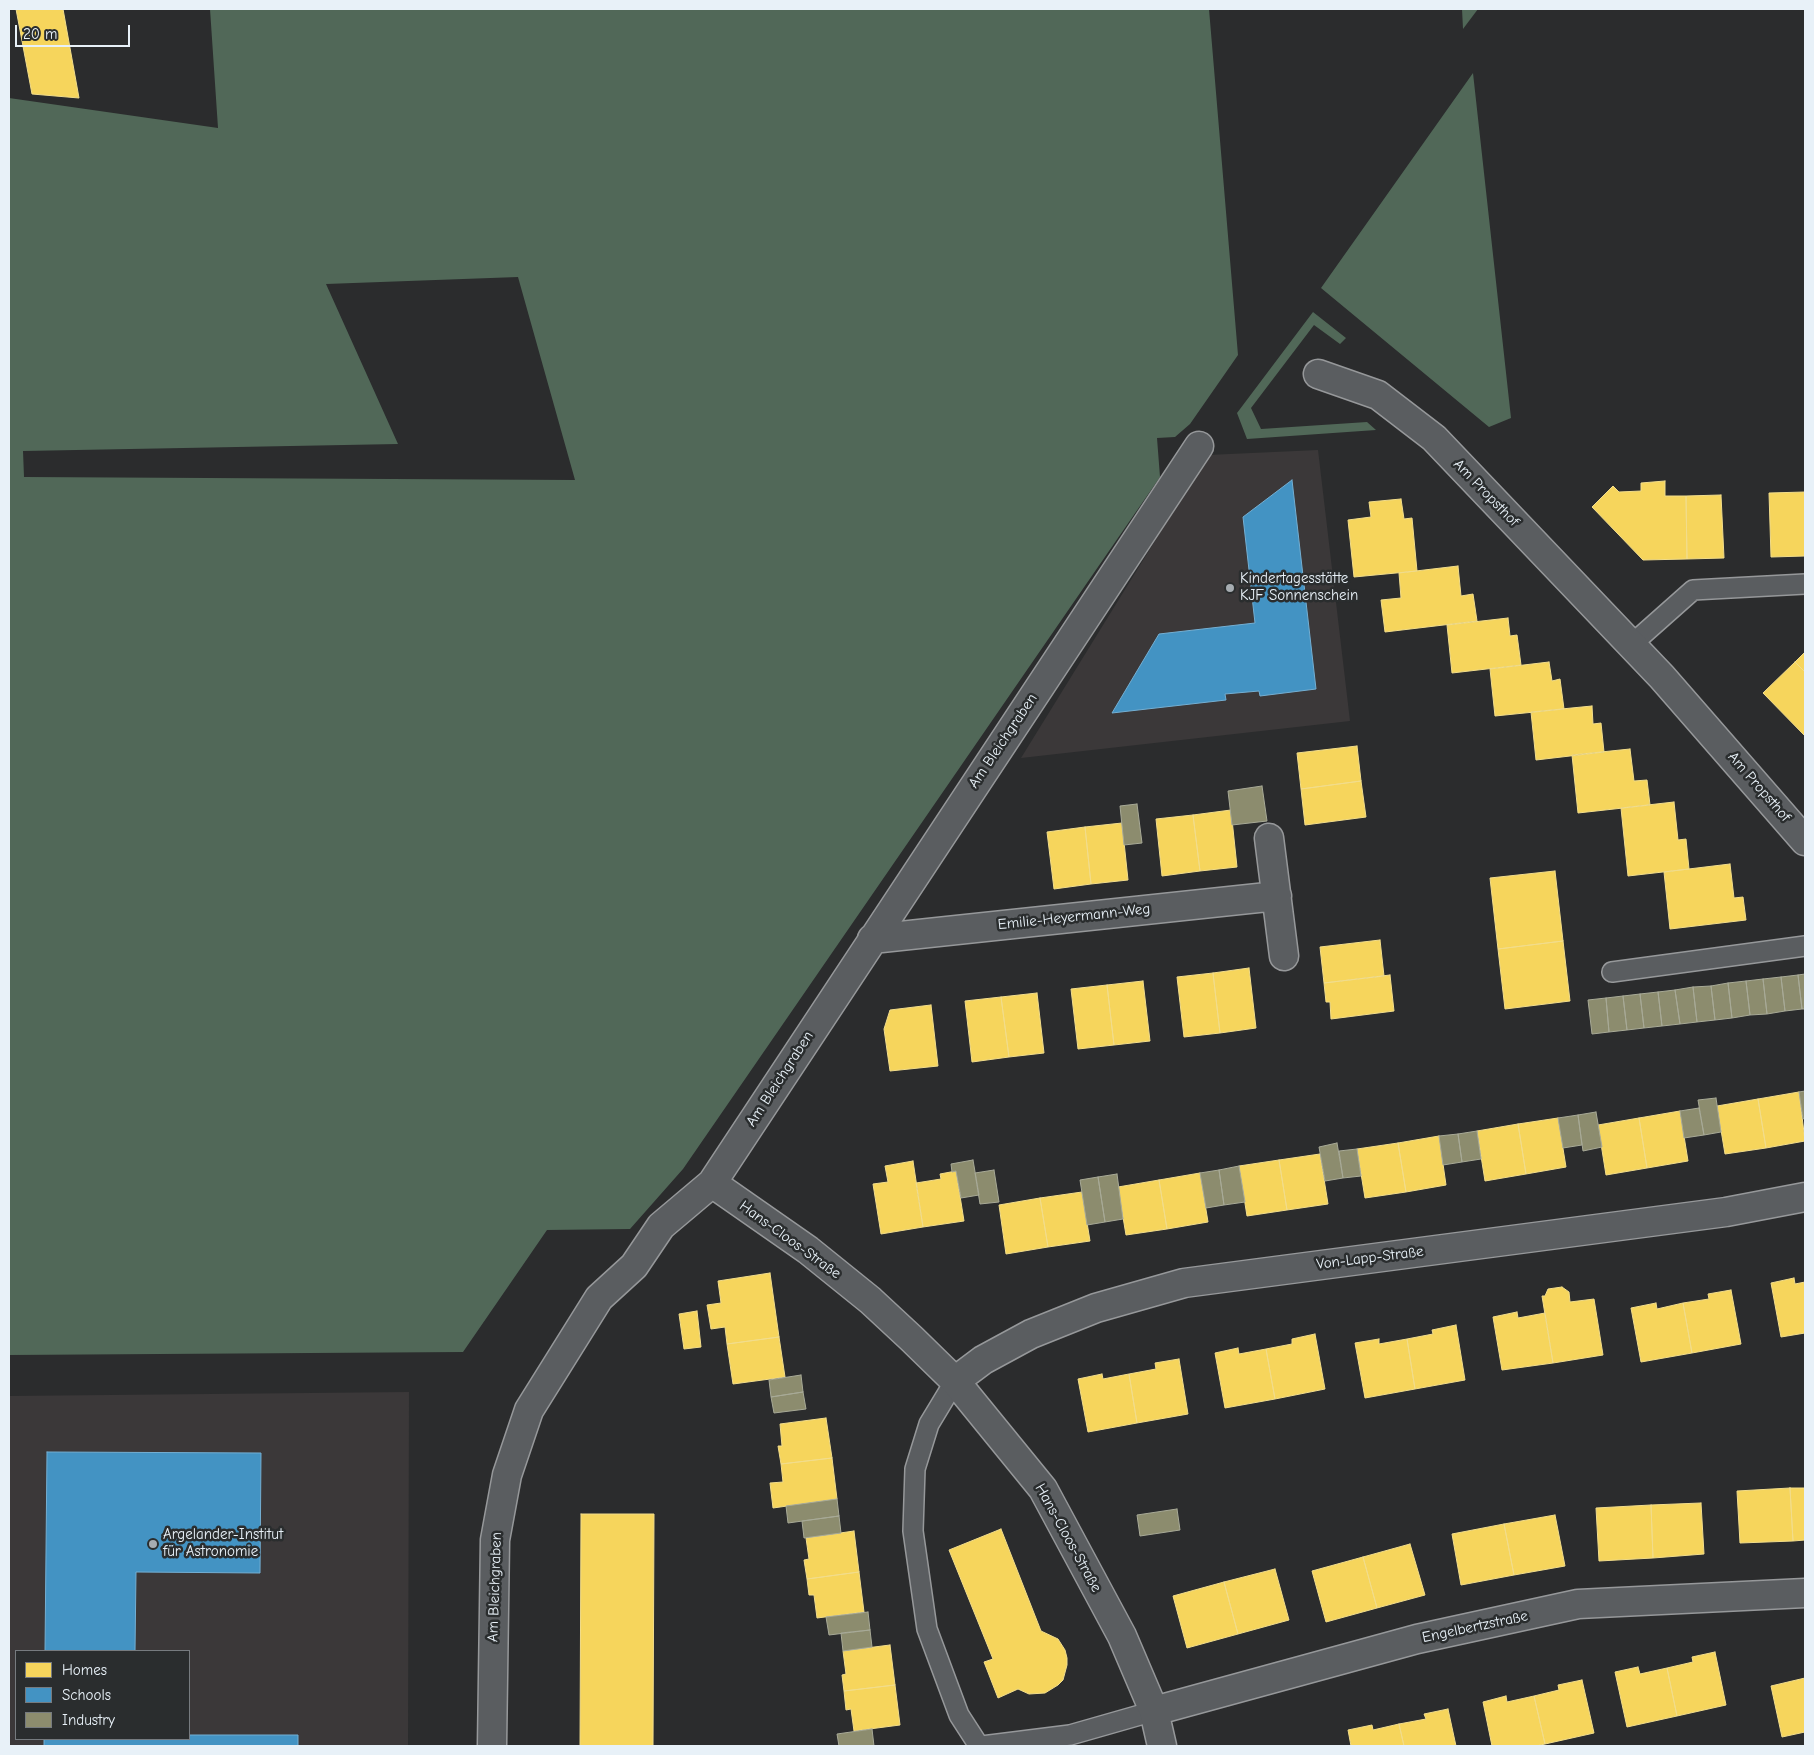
<!DOCTYPE html>
<html>
<head>
<meta charset="utf-8">
<style>
	body { margin:0 }
	#map { position:relative; width:1814px; height:1755px; overflow:hidden; background:#2b2c2d; font-family:"Comic Neue",sans-serif }
	canvas { display:block }
	.frame { position:absolute; inset:0; border:10px solid #e8f1f8; pointer-events:none }
	.legend { position:absolute; left:15px; top:1650px; width:175px; height:90px; box-sizing:border-box; background:#2a2d2e; border:1px solid #767b7f; margin:0; padding:6px 9px; list-style:none; font-size:15px; color:#e8f1f8 }
	.legend li { display:flex; align-items:center; gap:10px; height:25px }
	.legend b { width:25px; border:1px solid #767b7f }
	.scale { position:absolute; left:15px; top:25px; width:115px; height:22px; box-sizing:border-box; border:2px solid #e8f1f8; border-top:0; padding-left:6px; font-size:15px; line-height:18px; white-space:nowrap; color:#e8f1f8; -webkit-text-stroke:4px #2a2d2e; paint-order:stroke }
</style>
</head>
<body>
<div id="map">
<canvas width="1814" height="1755"></canvas>
<div class="frame"></div>
<ul class="legend">
<li><b style="height:14px;background:#f6d55c"></b>Homes</li>
<li><b style="height:14px;background:#4393c3"></b>Schools</li>
<li><b style="height:14px;background:#8c8c6e"></b>Industry</li>
</ul>
<div class="scale">20 m</div>
</div>
<script>
const ctx = document.querySelector('canvas').getContext('2d');
ctx.lineJoin = 'round';
function paint(path, color) {
  ctx.fillStyle = color;
  ctx.fill(path, 'evenodd');
}
function poly(rows) {
  const path = new Path2D();
  for (const r of rows) {
    path.moveTo(r[0], r[1]);
    for (let i = 2; i < r.length; i += 2) path.lineTo(r[i], r[i + 1]);
  }
  return path;
}
function strokePath(path, color, width, dash) {
  ctx.strokeStyle = color;
  ctx.lineWidth = width;
  ctx.lineCap = dash ? 'butt' : 'round';
  ctx.setLineDash(dash || []);
  ctx.stroke(path);
}
function label(font, color, halo, rows, align = 'center') {
  ctx.font = font + ' "Comic Neue",sans-serif';
  ctx.lineWidth = 5;
  ctx.setLineDash([]);
  ctx.textBaseline = 'middle';
  ctx.strokeStyle = halo;
  ctx.fillStyle = color;
  for (const [text, x, y, turn = 0] of rows) {
    ctx.save();
    ctx.translate(x, y);
    ctx.rotate((+turn || 0) * Math.PI / 180);
    ctx.textAlign = isNaN(turn) ? turn : align;
    if (halo) ctx.strokeText(text, 0, 0);
    ctx.fillText(text, 0, 0);
    ctx.restore();
  }
}
const built = poly([
	[1318,450,1350,721,1021,758,1208,455],
	[409,1392,408,1746,9,1746,9,1396],
	[16,1651,189,1651,189,1739,16,1739]
]);
const green = poly([
	[210,9,1209,9,1238,355,1190,424,1175,437,1157,438,1160,477,683,1169,630,1229,547,1230,463,1352,9,1355,9,98,218,128],
	[518,277,575,480,24,477,23,451,398,444,326,284],
	[1462,9,1478,9,1463,29],
	[1473,73,1511,418,1489,427,1321,288],
	[1313,312,1346,338,1340,344,1314,325,1251,408,1261,429,1367,422,1376,430,1247,439,1237,413]
]);
const homes = poly([
	[16,9,63,9,79,98,32,94,16,9],
	[1665,481,1665,496,1686,496,1687,559,1643,560,1592,507,1613,486,1619,492,1641,491,1641,483,1665,481],
	[1805,492,1805,556,1771,557,1769,493,1805,492],
	[1721,495,1724,558,1687,559,1686,496,1721,495],
	[1401,499,1404,519,1412,518,1417,571,1354,577,1348,520,1371,517,1369,502,1401,499],
	[1458,566,1461,596,1473,594,1477,621,1385,632,1381,600,1401,598,1399,573,1458,566],
	[1508,618,1510,636,1517,635,1521,665,1452,673,1447,625,1508,618],
	[1805,652,1805,672,1795,662,1805,652],
	[1549,662,1552,681,1560,679,1564,709,1495,716,1490,669,1549,662],
	[1795,662,1805,672,1805,736,1763,693,1795,662],
	[1592,706,1593,724,1601,723,1604,752,1536,760,1531,712,1592,706],
	[1357,746,1361,781,1301,789,1297,753,1357,746],
	[1630,749,1634,781,1647,780,1650,805,1578,813,1572,755,1630,749],
	[1361,781,1366,817,1305,825,1301,789,1361,781],
	[1674,802,1678,840,1686,839,1689,869,1628,876,1621,808,1674,802],
	[1231,810,1237,867,1200,871,1193,815,1231,810],
	[1193,815,1200,871,1162,876,1156,819,1193,815],
	[1122,823,1128,880,1091,884,1085,827,1122,823],
	[1085,827,1091,884,1054,889,1047,832,1085,827],
	[1730,864,1734,898,1743,897,1746,920,1670,929,1664,872,1730,864],
	[1555,871,1563,941,1498,949,1490,878,1555,871],
	[1380,940,1384,976,1324,983,1320,947,1380,940],
	[1563,941,1570,1001,1505,1009,1498,949,1563,941],
	[1249,968,1256,1028,1220,1033,1213,973,1249,968],
	[1213,973,1220,1033,1184,1037,1177,977,1213,973],
	[1390,975,1394,1011,1331,1019,1330,1002,1326,1002,1324,983,1390,975],
	[1143,981,1150,1041,1114,1045,1107,985,1143,981],
	[1107,985,1114,1045,1078,1049,1071,989,1107,985],
	[1037,993,1044,1053,1009,1057,1001,997,1037,993],
	[1001,997,1009,1057,972,1062,965,1001,1001,997],
	[931,1005,938,1066,890,1071,884,1029,890,1010,931,1005],
	[1799,1092,1805,1141,1766,1148,1758,1099,1799,1092],
	[1758,1099,1766,1148,1725,1154,1717,1106,1758,1099],
	[1680,1111,1688,1161,1647,1168,1639,1118,1680,1111],
	[1558,1118,1566,1167,1526,1174,1518,1124,1558,1118],
	[1639,1118,1647,1168,1606,1175,1598,1125,1639,1118],
	[1518,1124,1526,1174,1485,1181,1477,1131,1518,1124],
	[1439,1136,1446,1185,1406,1192,1398,1143,1439,1136],
	[1398,1143,1406,1192,1365,1198,1357,1149,1398,1143],
	[1320,1154,1328,1204,1287,1210,1279,1160,1320,1154],
	[1279,1160,1287,1210,1247,1216,1239,1166,1279,1160],
	[913,1161,923,1227,881,1234,873,1184,888,1182,885,1166,913,1161],
	[956,1171,964,1221,923,1227,916,1183,941,1179,940,1174,956,1171],
	[1200,1173,1208,1222,1167,1229,1159,1180,1200,1173],
	[1159,1180,1167,1229,1126,1235,1118,1187,1159,1180],
	[1082,1192,1090,1241,1048,1247,1040,1198,1082,1192],
	[1040,1198,1048,1247,1006,1254,999,1205,1040,1198],
	[770,1273,779,1337,727,1344,725,1327,711,1329,707,1305,721,1303,718,1281,770,1273],
	[1794,1278,1795,1284,1805,1282,1805,1333,1781,1337,1771,1283,1794,1278],
	[1562,1287,1569,1292,1570,1302,1594,1299,1603,1355,1553,1363,1542,1296,1545,1296,1548,1289,1562,1287],
	[1731,1290,1741,1344,1692,1353,1683,1303,1709,1299,1708,1294,1731,1290],
	[1656,1303,1657,1309,1683,1303,1692,1353,1641,1362,1631,1308,1656,1303],
	[697,1311,701,1347,684,1349,679,1314,697,1311],
	[1517,1312,1518,1318,1545,1313,1553,1363,1502,1370,1493,1317,1517,1312],
	[1456,1325,1465,1380,1415,1389,1407,1339,1433,1334,1432,1330,1456,1325],
	[1315,1334,1325,1389,1275,1399,1266,1349,1292,1344,1292,1339,1315,1334],
	[779,1337,785,1377,733,1384,727,1344,779,1337],
	[1379,1339,1379,1344,1407,1339,1415,1389,1365,1398,1355,1343,1379,1339],
	[1238,1348,1239,1354,1266,1349,1275,1399,1225,1408,1215,1353,1238,1348],
	[1179,1359,1188,1414,1137,1423,1129,1374,1156,1369,1155,1363,1179,1359],
	[1102,1374,1103,1379,1129,1374,1137,1423,1088,1432,1078,1379,1102,1374],
	[826,1418,832,1458,781,1464,778,1446,782,1446,780,1424,826,1418],
	[832,1458,837,1499,773,1508,770,1483,783,1482,781,1464,832,1458],
	[1790,1488,1805,1488,1805,1540,1793,1541,1790,1488],
	[1790,1488,1793,1541,1740,1543,1737,1491,1790,1488],
	[1701,1503,1704,1554,1653,1558,1651,1505,1701,1503],
	[1651,1505,1653,1558,1599,1561,1596,1508,1651,1505],
	[581,1514,654,1514,653,1746,580,1746,581,1514],
	[1555,1515,1565,1566,1514,1575,1504,1524,1555,1515],
	[1504,1524,1514,1575,1461,1585,1452,1534,1504,1524],
	[1001,1529,1041,1631,1058,1639,1065,1650,1067,1658,1067,1665,1063,1680,1058,1685,1045,1693,1029,1694,1018,1689,998,1698,984,1662,993,1659,949,1550,1001,1529],
	[854,1531,859,1572,807,1579,804,1560,809,1559,806,1538,854,1531],
	[1410,1544,1425,1595,1377,1608,1363,1557,1410,1544],
	[1363,1557,1377,1608,1326,1622,1312,1571,1363,1557],
	[1275,1569,1289,1620,1238,1634,1224,1582,1275,1569],
	[859,1572,864,1612,817,1618,814,1595,809,1595,807,1579,859,1572],
	[1224,1582,1238,1634,1187,1648,1173,1596,1224,1582],
	[890,1645,895,1685,844,1691,842,1675,846,1674,843,1651,890,1645],
	[1715,1652,1726,1705,1677,1716,1667,1668,1693,1662,1692,1657,1715,1652],
	[1638,1667,1640,1674,1667,1668,1677,1716,1627,1727,1615,1672,1638,1667],
	[1805,1678,1805,1732,1782,1737,1771,1686,1805,1678],
	[1582,1680,1594,1733,1545,1744,1534,1696,1559,1690,1558,1685,1582,1680],
	[895,1685,900,1725,854,1731,851,1709,846,1710,844,1691,895,1685],
	[1506,1696,1507,1702,1534,1696,1545,1744,1536,1746,1492,1746,1483,1702,1506,1696],
	[1448,1709,1456,1746,1404,1746,1399,1724,1426,1719,1424,1714,1448,1709],
	[1399,1724,1404,1746,1351,1746,1348,1730,1372,1725,1373,1730,1399,1724]
]);
const schools = poly([
	[1292,480,1316,689,1260,696,1259,691,1225,694,1226,700,1112,713,1159,634,1255,623,1243,517,1292,480],
	[47,1452,261,1453,260,1573,136,1572,135,1651,45,1651,47,1452],
	[189,1735,298,1735,298,1746,44,1746,44,1739,189,1739,189,1735]
]);
const industry = poly([
	[1262,786,1267,821,1232,825,1228,791,1262,786],
	[1137,804,1142,843,1124,845,1120,806,1137,804],
	[1805,974,1805,1009,1802,1009,1798,975,1805,974],
	[1798,975,1802,1009,1785,1011,1781,977,1798,975],
	[1781,977,1785,1011,1767,1014,1763,979,1781,977],
	[1763,979,1767,1014,1750,1015,1746,981,1763,979],
	[1746,981,1750,1015,1732,1018,1728,983,1746,981],
	[1728,983,1732,1018,1715,1020,1711,986,1728,983],
	[1711,986,1715,1020,1697,1022,1693,987,1711,986],
	[1693,987,1697,1022,1680,1024,1675,990,1693,987],
	[1675,990,1680,1024,1662,1026,1658,992,1675,990],
	[1658,992,1662,1026,1644,1028,1640,994,1658,992],
	[1640,994,1644,1028,1627,1030,1623,996,1640,994],
	[1623,996,1627,1030,1609,1032,1606,998,1623,996],
	[1606,998,1609,1032,1592,1034,1588,1000,1606,998],
	[1805,1091,1805,1118,1803,1119,1799,1092,1805,1091],
	[1716,1098,1721,1132,1704,1135,1698,1100,1716,1098],
	[1699,1108,1704,1135,1684,1138,1680,1111,1699,1108],
	[1596,1112,1602,1147,1583,1151,1578,1115,1596,1112],
	[1578,1115,1582,1145,1563,1148,1558,1118,1578,1115],
	[1477,1131,1481,1159,1462,1162,1458,1134,1477,1131],
	[1458,1134,1462,1162,1443,1165,1439,1136,1458,1134],
	[1337,1143,1343,1178,1325,1181,1319,1147,1337,1143],
	[1357,1149,1361,1176,1343,1178,1339,1151,1357,1149],
	[973,1160,979,1195,961,1198,956,1171,952,1172,951,1164,973,1160],
	[1239,1166,1245,1202,1224,1205,1219,1170,1239,1166],
	[994,1170,999,1202,980,1204,975,1173,994,1170],
	[1219,1170,1224,1205,1206,1208,1200,1173,1219,1170],
	[1117,1174,1123,1219,1105,1222,1098,1177,1117,1174],
	[1098,1177,1105,1222,1087,1225,1080,1180,1098,1177],
	[801,1375,803,1392,771,1397,769,1380,801,1375],
	[803,1392,806,1409,774,1413,771,1397,803,1392],
	[837,1499,839,1516,788,1523,786,1506,837,1499],
	[1177,1509,1180,1530,1140,1536,1137,1515,1177,1509],
	[839,1516,841,1533,804,1538,802,1521,839,1516],
	[868,1612,870,1630,829,1635,826,1617,868,1612],
	[870,1630,872,1647,843,1651,841,1633,870,1630],
	[872,1729,874,1746,839,1746,837,1734,872,1729]
]);
const service = poly([
	[1631,645,1693,590,1805,584],
	[1612,972,1805,946],
	[955,1381,929,1424,915,1469,913,1531,927,1629,959,1715,979,1746],
	[982,1746,1070,1735,1154,1711]
]);
const minor = poly([
	[1318,374,1378,395,1434,438,1662,677,1805,841],
	[1269,838,1284,956],
	[872,939,1277,896],
	[712,1183,808,1250,870,1300,912,1339,955,1381,1043,1489,1122,1636,1154,1711,1162,1746],
	[955,1381,983,1360,1031,1334,1096,1308,1184,1283,1726,1212,1805,1197],
	[1154,1711,1417,1639,1578,1604,1805,1593],
	[492,1746,495,1540,507,1475,529,1410,599,1298,634,1266,661,1226,712,1183,1199,446]
]);
const markers = [
	[1230,588,5,"#a6acb1"],
	[153,1544,5,"#a6acb1"]
];
const streetNames = [
	["Am Propsthof",1486,493,46],
	["Am Bleichgraben",1003,741,-56],
	["Am Propsthof",1759,787,49],
	["Emilie-Heyermann-Weg",1074,917,-6],
	["Am Bleichgraben",780,1079,-57],
	["Hans-Cloos-Straße",790,1240,36],
	["Von-Lapp-Straße",1370,1258,-7],
	["Hans-Cloos-Straße",1068,1538,61],
	["Am Bleichgraben",495,1587,-88],
	["Engelbertzstraße",1475,1627,-12]
];
const poiNames = [
	["Kindertagesstätte",1240,579],
	["KJF Sonnenschein",1240,596],
	["Argelander-Institut",163,1535],
	["für Astronomie",163,1552]
];
paint(built, '#3b3839');
paint(green, '#516858');
paint(homes, '#f6d55c');
strokePath(homes, '#f2dd8b', 1);
paint(schools, '#4393c3');
strokePath(schools, '#74afd3', 1);
paint(industry, '#8c8c6e');
strokePath(industry, '#a8aa97', 1);
strokePath(service, '#96989a', 22);
strokePath(minor, '#96989a', 31);
strokePath(service, '#5a5d60', 19);
strokePath(minor, '#5a5d60', 28);
for (const [x, y, r, color] of markers) {
  const dot = new Path2D();
  dot.arc(x, y, r, 0, 2 * Math.PI);
  ctx.fillStyle = color;
  ctx.fill(dot);
  strokePath(dot, '#2a2d2e', 2);
}
label('15px', '#e8f1f8', '#2a2d2e', streetNames);
label('15px', '#e8f1f8', '#2a2d2e', poiNames, 'left');
</script>
</body>
</html>
